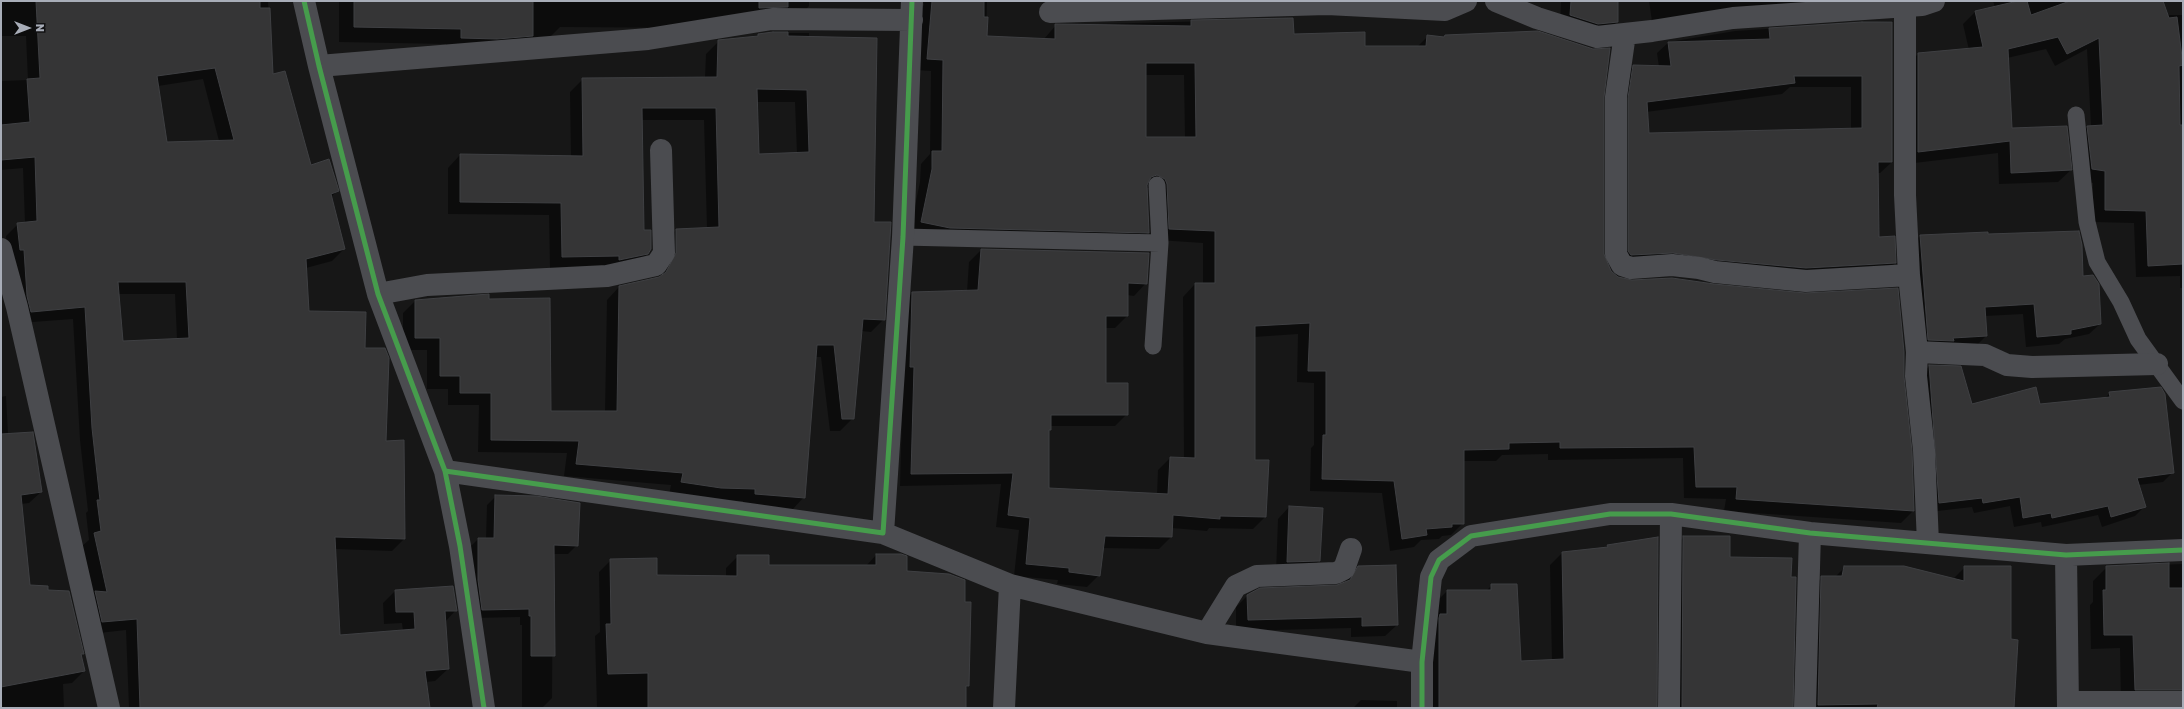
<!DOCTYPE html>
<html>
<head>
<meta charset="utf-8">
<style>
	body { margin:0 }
	#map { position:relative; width:2184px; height:709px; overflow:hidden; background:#171717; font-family:"Golos Text",sans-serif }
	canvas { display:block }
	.frame { position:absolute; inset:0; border:2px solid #a8adb8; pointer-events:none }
	.north { position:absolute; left:8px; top:8px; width:40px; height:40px; -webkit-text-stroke:3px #111113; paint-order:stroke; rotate:90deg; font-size:11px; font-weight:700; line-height:16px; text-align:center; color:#a8adb8 }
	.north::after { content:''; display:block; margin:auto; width:14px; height:18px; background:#a8adb8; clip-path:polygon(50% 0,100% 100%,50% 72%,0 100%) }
</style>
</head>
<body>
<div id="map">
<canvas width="2184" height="709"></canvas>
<div class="frame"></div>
<div class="north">N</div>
</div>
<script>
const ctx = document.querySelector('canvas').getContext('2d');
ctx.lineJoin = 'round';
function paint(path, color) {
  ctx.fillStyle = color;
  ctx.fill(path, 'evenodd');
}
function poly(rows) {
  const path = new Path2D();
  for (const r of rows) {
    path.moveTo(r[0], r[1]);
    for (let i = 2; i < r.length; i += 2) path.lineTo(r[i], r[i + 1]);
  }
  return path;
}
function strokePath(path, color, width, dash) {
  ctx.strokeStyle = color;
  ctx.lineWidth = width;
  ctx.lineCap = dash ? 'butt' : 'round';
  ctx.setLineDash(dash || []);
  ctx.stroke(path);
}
const shadow = poly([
	[1,1,268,1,272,76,311,167,337,191,330,198,344,249,332,261,306,268,308,312,364,349,385,442,404,539,392,551,334,549,339,637,403,631,402,623,384,624,383,603,395,591,453,588,456,610,445,622,448,669,435,681,426,682,429,708,129,708,126,630,90,634,82,546,89,540,86,513,88,511,80,440,73,319,19,323,8,262,6,236,18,224,25,223,23,168,1,170,1,81,28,80,26,36,1,36],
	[203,79,219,141,166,143,158,86],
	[118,294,175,294,177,339,122,342],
	[339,1,809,1,809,6,794,22,704,28,560,27,548,39,446,53,446,44,339,42],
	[923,1,987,1,986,37,1044,39,1056,25,1292,19,1293,35,1364,47,1417,47,1427,37,1443,38,1445,36,1602,97,1602,254,1610,272,1618,278,1903,377,1913,511,1901,523,1724,511,1726,499,1684,498,1683,458,1548,460,1548,454,1502,455,1496,461,1463,461,1463,523,1451,535,1442,536,1439,539,1421,540,1414,547,1390,551,1382,493,1310,491,1311,448,1314,445,1314,383,1297,382,1298,334,1254,337,1254,461,1267,461,1265,517,1253,529,1209,528,1207,531,1172,528,1171,537,1159,549,1102,548,1099,575,1087,587,1057,584,1058,580,1014,576,1019,530,996,527,1001,484,900,486,903,379,900,305,912,293,967,292,969,262,981,250,1146,283,1134,296,1127,295,1127,316,1115,328,1105,328,1105,384,1127,414,1115,426,1050,426,1048,432,1048,489,1157,495,1158,470,1170,458,1184,458,1183,297,1195,284,1203,284,1203,243,1158,240,1150,188,1147,188,1148,232,1136,244,909,234,920,182,921,164,930,154,931,71,915,70,920,9,924,5],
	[1145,75,1184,75,1185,138,1145,138],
	[1561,1,1617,1,1617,22,1606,33,1560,26],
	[1649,1,1892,1,1653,28],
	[1993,1,2162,1,2167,15,2183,15,2183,288,2180,288,2180,276,2136,277,2134,223,2093,222,2093,183,2080,181,2075,139,2088,126,2091,126,2087,49,2055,66,2046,49,2007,58,2011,129,2071,170,2058,182,1999,184,1998,153,1906,164,1906,66,1918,54,1969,50,1963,24,1975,12,1995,7],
	[1892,21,1892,162,1880,173,1877,173,1878,238,1895,263,1884,274,1619,266,1622,78,1634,66,1659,67,1657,53,1669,42,1735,31],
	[1790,87,1851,87,1851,130,1648,134,1646,112,1782,94],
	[773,33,809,33,809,37,873,223,884,319,871,332,861,331,853,418,840,431,830,431,821,357,815,357,804,497,792,510,743,506,743,501,708,500,669,495,671,485,564,476,567,453,478,452,479,405,448,405,448,389,427,389,427,350,403,350,403,313,415,301,488,300,550,412,605,412,607,300,619,287,658,278,664,266,664,242,676,230,707,228,704,120,642,120,643,231,648,253,635,266,550,269,549,215,448,214,448,168,460,155,571,157,570,92,583,79,705,78,706,54,719,41],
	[757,102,795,102,797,154,758,155],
	[1987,233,1987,235,2082,277,2100,324,2089,334,2065,339,2059,344,2026,347,2023,314,1985,316,1986,336,1975,347,1918,350,1909,247,1920,236],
	[1929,366,1971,405,2040,405,2105,398,2110,393,2173,472,2163,482,2138,485,2145,506,2135,516,2102,527,2098,515,2042,527,2041,522,2014,527,2010,506,1974,513,1972,507,1929,512,1920,376],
	[6,396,8,434,41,492,29,503,21,504,29,586,47,591,83,653,81,655,84,671,72,683,63,684,64,708,1,708,1,397],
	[496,496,577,545,568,554,553,554,552,698,543,707,522,707,522,625,520,625,520,617,473,618,469,548,478,539,486,539,487,505],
	[1289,507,1319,561,1308,572,1276,573,1278,519],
	[1684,537,1729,558,1792,708,1670,708,1672,549],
	[1608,546,1656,708,1428,708,1435,603,1447,591,1486,591,1492,585,1520,662,1552,661,1550,565,1562,553,1605,548],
	[876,555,963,603,968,686,965,689,965,708,597,708,595,636,600,632,599,572,611,560,656,576,726,576,726,568,738,556,768,566,866,566],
	[2183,564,2183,708,2121,703,2120,648,2091,649,2090,605,2093,602,2093,581,2107,567],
	[1359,567,1397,625,1385,636,1351,637,1351,628,1236,631,1236,607,1248,595,1337,586,1344,583],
	[1845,567,1953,579,1965,567,2010,640,2013,708,1806,708,1810,589,1822,577,1835,577],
	[1361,700,1397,701,1397,708,1347,708,1354,707]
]);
const building = poly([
	[36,1,260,1,260,8,270,8,273,74,285,71,311,165,329,159,339,191,331,194,345,249,306,259,309,311,366,312,365,348,385,348,389,358,386,441,404,440,405,539,335,537,340,635,415,629,414,612,396,612,395,590,453,586,457,611,445,611,449,669,425,671,430,708,140,708,137,619,102,622,95,591,107,592,94,533,101,531,97,500,100,500,92,428,85,307,31,312,27,296,24,250,20,250,17,223,37,221,35,157,1,160,1,125,30,122,27,79,40,78,36,1],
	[215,68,234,140,167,142,157,76,215,68],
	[118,282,186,282,189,338,123,341,118,282],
	[354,1,533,1,533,36,497,39,461,38,461,29,354,27,354,1],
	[759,1,788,1,788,7,759,8,759,1],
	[932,1,984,1,984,17,988,17,987,36,1055,39,1055,24,1191,26,1191,20,1293,18,1294,34,1365,32,1365,46,1426,46,1427,35,1444,37,1445,35,1538,31,1593,49,1610,48,1604,97,1604,254,1611,271,1618,277,1632,280,1672,278,1714,284,1805,293,1898,288,1904,352,1904,377,1912,451,1914,511,1736,499,1737,487,1696,487,1694,447,1560,448,1560,442,1509,443,1509,449,1464,450,1464,524,1452,524,1452,527,1426,529,1427,535,1402,539,1394,481,1322,479,1323,435,1326,435,1326,371,1308,371,1310,323,1255,326,1255,460,1269,460,1266,517,1220,516,1220,519,1173,515,1172,537,1105,536,1100,576,1069,572,1069,568,1026,564,1030,518,1008,515,1013,473,911,474,914,367,910,367,912,292,978,290,981,249,1149,253,1147,284,1128,283,1128,316,1106,316,1106,383,1128,383,1128,415,1051,415,1051,430,1049,430,1049,488,1168,494,1170,457,1195,458,1195,283,1215,283,1215,231,1169,229,1167,184,1165,179,1157,175,1151,177,1147,185,1149,233,950,228,921,222,932,169,932,151,942,151,943,60,927,59,932,1],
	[1146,63,1195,63,1196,137,1146,137,1146,63],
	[1571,1,1618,1,1618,22,1598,24,1570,15,1571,1],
	[2018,1,2027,1,2031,15,2070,1,2163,1,2169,18,2177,17,2183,65,2179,66,2180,125,2183,125,2183,264,2148,266,2146,211,2105,210,2105,171,2092,169,2087,126,2103,125,2099,38,2067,54,2058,37,2008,49,2012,128,2067,126,2072,170,2011,173,2010,141,1918,152,1918,53,1983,47,1975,11,2018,1],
	[1862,22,1892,22,1892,162,1878,162,1879,237,1895,236,1896,263,1806,268,1717,260,1673,253,1631,255,1628,251,1628,98,1633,65,1671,66,1668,42,1770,39,1769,28,1862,22],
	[1794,76,1862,76,1862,128,1649,133,1647,102,1795,83,1794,76],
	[773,32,788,32,788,36,877,38,874,222,891,222,885,320,863,319,854,419,842,419,834,345,817,345,805,498,755,494,755,489,721,488,681,482,683,473,576,464,579,441,491,440,491,393,460,393,460,376,440,376,440,338,415,338,415,300,489,294,489,299,550,298,551,411,617,411,619,286,659,277,666,272,676,253,676,229,719,227,716,108,642,108,644,230,651,230,651,249,648,254,619,260,619,256,562,257,561,203,460,202,460,154,583,156,582,78,717,77,718,40,758,36,758,34,773,32],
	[757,89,807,90,809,152,759,154,757,89],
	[2079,231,2082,245,2083,276,2093,275,2099,284,2101,324,2071,330,2071,334,2037,337,2034,304,1985,307,1987,336,1953,338,1954,341,1928,340,1920,235,1988,232,1988,234,2079,231],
	[1929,365,1961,366,1972,404,2036,387,2040,404,2110,397,2109,392,2161,387,2165,394,2174,473,2137,478,2146,507,2111,517,2108,506,2052,518,2051,513,2023,518,2020,497,1983,503,1982,498,1939,503,1929,365],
	[33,432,42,492,21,495,30,585,48,586,48,590,69,591,84,654,81,654,85,671,1,687,1,434,33,432],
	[495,495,536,496,580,503,578,546,554,545,555,656,531,656,531,616,529,616,529,609,482,610,478,580,478,538,494,538,495,495],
	[1289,506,1323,508,1320,561,1287,562,1289,506],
	[1683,536,1730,536,1730,557,1792,558,1791,577,1796,577,1793,708,1682,708,1683,536],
	[1658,537,1657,708,1439,708,1439,618,1440,614,1447,614,1447,590,1491,590,1491,584,1517,584,1521,661,1564,659,1562,552,1608,547,1607,545,1658,537],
	[876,554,901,554,907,556,907,571,949,574,965,580,965,602,971,602,969,686,966,686,966,708,648,708,648,673,608,674,606,624,611,624,610,559,657,558,657,575,737,576,737,555,769,555,769,565,876,565,876,554],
	[2169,563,2169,588,2183,588,2183,690,2135,690,2133,635,2104,635,2103,590,2106,590,2106,566,2169,563],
	[1396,565,1398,625,1362,626,1362,617,1248,620,1247,595,1260,588,1337,585,1350,580,1358,566,1396,565],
	[1844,566,1904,566,1964,581,1964,566,2011,566,2011,639,2018,640,2014,708,1877,708,1878,704,1818,705,1821,576,1842,576,1844,566]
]);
const service = poly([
	[2076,115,2087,222,2097,262,2121,302,2138,339,2183,401],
	[903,237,1160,243],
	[1153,346,1160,243,1157,185]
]);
const minor = poly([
	[304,1,319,66,378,294,445,471,460,546,484,708],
	[1496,1,1537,18,1597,37,1652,31,1733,18,1922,5,1934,1],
	[1905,6,1905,195,1909,275,1917,352,1916,376,1924,450,1928,543],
	[1050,12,1327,4,1445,10,1466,1],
	[1625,34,1616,97,1616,254,1622,265,1631,268,1672,265,1699,268,1715,272,1806,281,1909,275],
	[319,66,648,39,772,19,912,20],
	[1,249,17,307,109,708],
	[378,294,427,285,607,276,656,265,664,253,661,150],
	[1917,352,1985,355,2007,365,2032,367,2157,364],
	[445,471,883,533,903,237,912,1],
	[883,533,1010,585,1207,633,1422,662],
	[2066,555,2068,708],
	[1207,633,1236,586,1257,576,1336,573,1344,569,1351,549],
	[2069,702,2183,702],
	[1004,708,1010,585],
	[1422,708,1422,662,1431,577,1439,560,1471,536,1610,514,1671,514,1810,533,2066,555,2183,550],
	[1669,708,1671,514],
	[1805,708,1810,533]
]);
const cycleway = poly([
	[304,1,319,66,378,294,445,471,460,546,484,708],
	[445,471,883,533,903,237,912,1],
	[1422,708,1422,662,1431,577,1439,560,1471,536,1610,514,1671,514,1810,533,2066,555,2183,550]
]);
paint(shadow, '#0007');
paint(building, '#353536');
strokePath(building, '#3f4043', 1);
strokePath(service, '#4b4c50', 17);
strokePath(minor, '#4b4c50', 22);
strokePath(cycleway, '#469c4c', 5);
</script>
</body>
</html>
